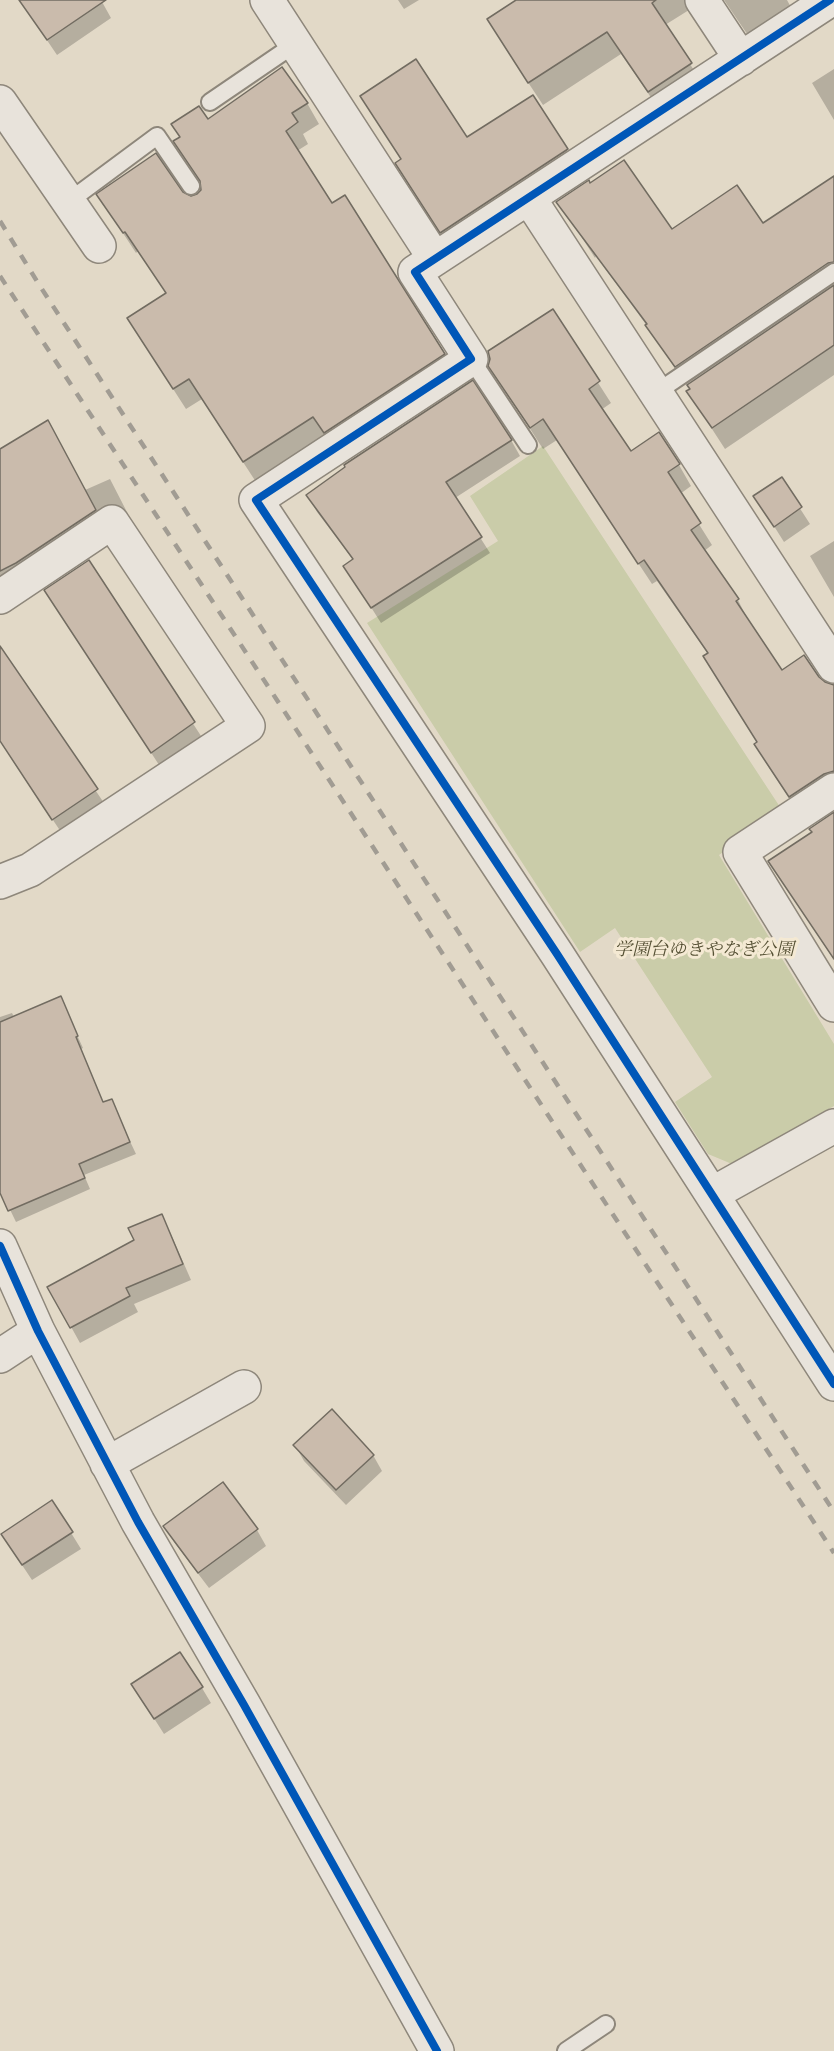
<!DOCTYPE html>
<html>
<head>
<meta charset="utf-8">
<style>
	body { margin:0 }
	canvas { display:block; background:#e2d9c7 }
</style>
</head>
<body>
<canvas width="834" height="2051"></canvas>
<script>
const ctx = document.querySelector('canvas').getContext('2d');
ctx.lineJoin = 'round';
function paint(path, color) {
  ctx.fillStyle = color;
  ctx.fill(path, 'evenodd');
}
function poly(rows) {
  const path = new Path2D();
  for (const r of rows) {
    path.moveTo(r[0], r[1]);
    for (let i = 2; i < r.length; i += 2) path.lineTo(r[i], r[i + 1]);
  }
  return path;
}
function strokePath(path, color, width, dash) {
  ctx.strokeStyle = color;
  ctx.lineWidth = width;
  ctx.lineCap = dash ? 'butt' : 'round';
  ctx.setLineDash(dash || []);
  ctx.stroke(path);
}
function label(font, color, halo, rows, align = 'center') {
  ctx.font = font + ' "IM FELL French Canon","Noto Serif JP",serif';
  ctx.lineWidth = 6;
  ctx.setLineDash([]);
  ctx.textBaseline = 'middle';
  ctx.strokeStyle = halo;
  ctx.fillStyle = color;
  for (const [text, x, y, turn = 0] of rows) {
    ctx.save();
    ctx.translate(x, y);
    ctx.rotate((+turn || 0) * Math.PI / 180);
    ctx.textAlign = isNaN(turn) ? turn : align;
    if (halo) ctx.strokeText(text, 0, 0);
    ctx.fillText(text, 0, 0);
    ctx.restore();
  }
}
const green = poly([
	[543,446,782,810,719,855,834,1044,834,1106,732,1164,708,1154,675,1102,712,1077,615,928,580,952,367,623,498,541,470,496]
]);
const shadow = poly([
	[33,0,101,0,111,18,57,55,34,21],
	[398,0,419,0,404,9],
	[519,0,705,0,665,25,704,86,663,115,621,54,543,105,502,43],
	[724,0,787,0,799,22,758,50],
	[834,69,834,120,812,83],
	[533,97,579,170,453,252,409,184,402,160,467,139],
	[307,103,319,124,303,134,308,144,297,151,332,205,444,354,456,375,256,482,202,399,186,409,141,339,167,295,138,251,136,253,98,195,182,194,191,198,202,190,202,184,175,142,207,121],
	[834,178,834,375,725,449,688,392,692,389,688,388,650,330,596,256,595,258,559,202,672,231,763,225],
	[552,311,611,403,601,410,630,453,659,434,679,465,691,486,680,494,712,545,704,551,738,600,749,622,781,672,818,678,824,684,834,686,834,797,802,818,768,766,756,745,758,743,708,654,657,581,652,584,557,440,543,449,490,366],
	[511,440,520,456,455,498,490,553,381,623,355,582,354,561,317,512,308,496],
	[0,450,85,490,110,479,128,514,111,522,0,591],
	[781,479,810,524,784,542,755,496],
	[834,541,834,597,810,556],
	[65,620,151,659,203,739,161,768],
	[0,648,106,806,63,835,16,765,0,735],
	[834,814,834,960,770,862,814,833],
	[60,998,83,1048,81,1049,104,1104,111,1101,136,1154,84,1175,90,1189,16,1222,0,1189,0,1017,12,1013,14,1017],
	[161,1216,170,1232,191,1280,134,1304,138,1312,80,1343,49,1287,136,1241],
	[295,1445,373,1455,382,1471,346,1505,304,1461],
	[52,1502,81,1549,32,1580,12,1550],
	[165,1526,257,1530,266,1546,209,1588,174,1542],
	[202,1688,211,1703,164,1734,143,1701]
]);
const building = poly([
	[19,0,106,0,47,40,19,0],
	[516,0,656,0,652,3,692,63,648,92,607,32,528,83,487,19,516,0],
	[416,59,467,137,533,95,568,149,440,233,395,163,401,159,360,96,416,59],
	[282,67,308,103,292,113,298,122,286,131,332,203,345,195,445,354,324,433,313,417,243,462,189,379,173,389,127,318,166,293,125,232,123,233,96,194,156,153,183,192,191,196,197,194,201,190,200,181,173,141,180,137,171,124,199,106,208,119,282,67],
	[624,160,672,229,737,185,763,223,834,176,834,262,828,263,675,367,645,325,647,324,556,202,589,180,590,183,624,160],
	[834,285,834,345,712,428,686,391,690,389,687,385,834,285],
	[553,309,600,381,589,389,631,451,659,432,680,464,668,472,701,523,691,530,739,599,736,601,782,670,804,655,819,677,825,682,834,685,834,771,824,774,789,797,754,744,757,742,703,656,708,653,644,560,638,564,543,419,530,428,488,366,490,359,488,351,553,309],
	[473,380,512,440,446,482,482,537,371,608,343,566,353,559,306,495,345,467,344,465,473,380],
	[48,420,96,510,16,563,0,571,0,449,48,420],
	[782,477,802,507,774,527,753,496,782,477],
	[89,560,195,722,151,753,44,590,89,560],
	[0,646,98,789,52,820,0,741,0,646],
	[834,812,834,959,768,861,812,832,809,829,834,812],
	[61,996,78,1036,76,1037,103,1102,112,1099,130,1142,79,1164,85,1178,8,1211,0,1193,0,1022,61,996],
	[162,1214,183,1264,126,1288,130,1296,70,1328,47,1287,134,1240,128,1228,162,1214],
	[332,1409,374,1455,336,1490,293,1445,332,1409],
	[223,1482,258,1529,198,1573,163,1526,223,1482],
	[52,1500,73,1532,22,1565,1,1534,52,1500],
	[180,1652,203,1687,154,1719,131,1684,180,1652]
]);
const lane = poly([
	[210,102,295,44],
	[68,202,157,136,191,186],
	[471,359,528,445],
	[657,392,834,272],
	[566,2051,606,2024]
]);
const street = poly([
	[267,0,435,259],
	[702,0,741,59],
	[830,0,415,272,471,359,256,500,557,954,834,1384],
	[0,102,99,246],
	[529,198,834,666],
	[0,597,112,522,248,726,30,870,0,882],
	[834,790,740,852,834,1005],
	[712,1194,834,1126],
	[0,1246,38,1331,138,1522,244,1705,437,2051],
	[0,1356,38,1331],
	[107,1464,244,1387]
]);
const rail = poly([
	[0,221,38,283,834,1512],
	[0,276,834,1553]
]);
const cycleway = poly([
	[830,0,415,272,471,359,256,500,557,954,834,1384],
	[0,1246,38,1331,138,1522,244,1705,437,2051]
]);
const parkNames = [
	["学園台ゆきやなぎ公園",704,951]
];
paint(green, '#cacca9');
paint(shadow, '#0003');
paint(building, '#cabbac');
strokePath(building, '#726c61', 1.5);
strokePath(lane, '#8e877b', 20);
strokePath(street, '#8e877b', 36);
strokePath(lane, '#e8e3db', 16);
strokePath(street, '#e8e3db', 33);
strokePath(rail, '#a19c93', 4.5, [10, 10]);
strokePath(cycleway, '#0057b8', 8);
label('italic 18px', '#565135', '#f4e9d3', parkNames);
</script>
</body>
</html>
